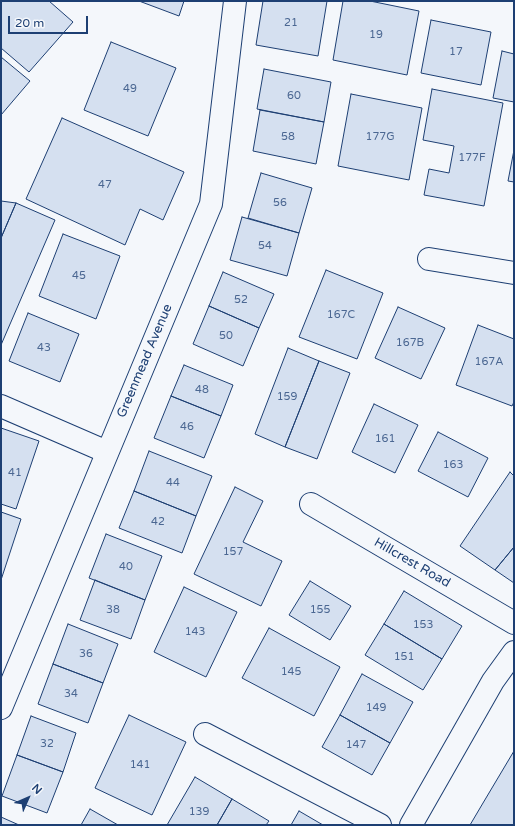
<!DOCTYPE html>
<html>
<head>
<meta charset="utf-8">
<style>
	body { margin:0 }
	#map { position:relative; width:515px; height:826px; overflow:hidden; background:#f4f7fb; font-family:"Varela Round",sans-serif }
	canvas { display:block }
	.frame { position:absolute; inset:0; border:2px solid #1d3f73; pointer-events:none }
	.north { position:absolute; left:8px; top:778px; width:40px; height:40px; -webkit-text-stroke:3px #f4f7fb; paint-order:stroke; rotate:45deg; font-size:11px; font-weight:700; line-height:16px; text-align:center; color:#1d3f73 }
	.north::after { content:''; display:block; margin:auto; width:14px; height:18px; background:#1d3f73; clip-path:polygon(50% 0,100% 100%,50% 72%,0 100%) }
	.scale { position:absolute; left:8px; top:16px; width:80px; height:18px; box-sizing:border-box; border:2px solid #1d3f73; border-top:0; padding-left:5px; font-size:12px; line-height:14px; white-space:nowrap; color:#1d3f73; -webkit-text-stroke:3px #f4f7fb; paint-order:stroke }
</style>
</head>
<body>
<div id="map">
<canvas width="515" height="826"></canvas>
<div class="frame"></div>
<div class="north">N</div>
<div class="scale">20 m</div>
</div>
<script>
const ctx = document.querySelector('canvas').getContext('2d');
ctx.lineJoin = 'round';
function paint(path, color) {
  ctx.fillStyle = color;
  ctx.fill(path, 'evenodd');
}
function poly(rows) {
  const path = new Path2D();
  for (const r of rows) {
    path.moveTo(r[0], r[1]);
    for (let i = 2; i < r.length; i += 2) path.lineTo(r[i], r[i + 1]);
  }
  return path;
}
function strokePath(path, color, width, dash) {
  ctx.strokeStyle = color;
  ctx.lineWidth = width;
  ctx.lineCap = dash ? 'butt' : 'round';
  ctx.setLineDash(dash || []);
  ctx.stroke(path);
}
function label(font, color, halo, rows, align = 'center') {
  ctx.font = font + ' "Varela Round",sans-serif';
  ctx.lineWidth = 3;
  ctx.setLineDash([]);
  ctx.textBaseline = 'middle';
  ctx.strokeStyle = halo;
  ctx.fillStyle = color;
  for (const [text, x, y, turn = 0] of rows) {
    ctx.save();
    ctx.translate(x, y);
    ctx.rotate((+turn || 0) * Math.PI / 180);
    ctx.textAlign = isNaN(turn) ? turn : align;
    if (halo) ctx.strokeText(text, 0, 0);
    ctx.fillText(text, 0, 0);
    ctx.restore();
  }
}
const building = poly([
	[1,1,49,1,73,22,29,72,1,48,1,1],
	[139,1,184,1,179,16,139,1],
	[263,1,327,1,318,56,256,45,263,1],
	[343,1,370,1,419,11,407,75,333,60,343,1],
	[431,20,491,32,481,85,421,73,431,20],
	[111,42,176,68,148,136,84,110,111,42],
	[502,51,514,54,514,102,493,98,502,51],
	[1,57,30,81,1,115,1,57],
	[264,69,331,82,324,122,257,109,264,69],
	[432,89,503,103,484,206,424,195,429,169,449,173,454,146,423,140,432,89],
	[351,94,422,108,409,180,338,166,351,94],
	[260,110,324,122,316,164,253,151,260,110],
	[62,118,184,172,163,220,140,209,125,245,26,199,62,118],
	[514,150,514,182,508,181,514,150],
	[261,173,312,188,299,233,248,218,261,173],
	[1,201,16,203,1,238,1,201],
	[16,203,55,220,1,345,1,238,16,203],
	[242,217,299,233,287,276,230,260,242,217],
	[63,234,120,256,96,319,39,296,63,234],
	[326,270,383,293,357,359,299,337,326,270],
	[223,272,274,294,259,328,209,306,223,272],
	[209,306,259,328,243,366,193,344,209,306],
	[398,307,445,328,421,379,375,358,398,307],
	[28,313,79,334,60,382,9,361,28,313],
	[478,325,514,339,514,402,512,406,456,385,478,325],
	[288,348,319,361,285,447,255,434,288,348],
	[319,361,350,373,317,459,285,447,319,361],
	[184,365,233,385,221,416,171,396,184,365],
	[171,396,221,416,204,458,154,438,171,396],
	[374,404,418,425,395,473,352,452,374,404],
	[1,428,39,441,16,509,1,504,1,428],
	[438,432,488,458,468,497,418,471,438,432],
	[149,451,212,476,196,516,134,491,149,451],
	[510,472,514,476,514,547,495,570,460,546,510,472],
	[235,487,263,501,243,542,282,561,261,606,194,574,235,487],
	[134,491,196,516,182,553,119,528,134,491],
	[1,512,21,519,1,580,1,512],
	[106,534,162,556,145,600,89,578,106,534],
	[514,547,514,583,495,570,514,547],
	[95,580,145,600,131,639,80,620,95,580],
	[310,581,351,606,330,640,289,615,310,581],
	[184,587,237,612,206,677,154,652,184,587],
	[404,591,462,626,442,659,384,624,404,591],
	[68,624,118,644,103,683,53,664,68,624],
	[384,624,442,659,423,690,365,655,384,624],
	[269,628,340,667,314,716,242,678,269,628],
	[53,664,103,683,88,723,38,704,53,664],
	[362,674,413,702,390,743,340,715,362,674],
	[129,715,186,742,152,815,95,788,129,715],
	[340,715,390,743,372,775,322,747,340,715],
	[31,716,76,733,63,772,17,755,31,716],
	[514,751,514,825,470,825,483,803,514,751],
	[17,755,63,772,47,813,2,796,17,755],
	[195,777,232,799,217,825,167,825,195,777],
	[232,799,269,821,266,825,217,825,232,799],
	[90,809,118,825,81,825,90,809],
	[299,811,323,825,291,825,299,811],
	[1,817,19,825,1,825,1,817]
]);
const minor = poly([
	[429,259,514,273],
	[1,406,107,452],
	[311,504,514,623],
	[1,708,211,204,235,1],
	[205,734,380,825],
	[411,825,493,681,514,652]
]);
const numberNames = [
	["21",291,23],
	["19",376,35],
	["17",456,52],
	["49",130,89],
	["60",294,96],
	["58",288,137],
	["177G",380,137],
	["177F",472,158],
	["47",105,185],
	["56",280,203],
	["54",265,246],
	["45",79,276],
	["52",241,300],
	["167C",341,315],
	["50",226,336],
	["167B",410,343],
	["43",44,348],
	["167A",489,362],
	["48",202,390],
	["159",287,397],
	["46",187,427],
	["161",385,439],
	["163",453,465],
	["41",15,473],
	["44",173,483],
	["42",158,522],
	["157",233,552],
	["40",126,567],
	["38",113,610],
	["155",320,610],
	["153",423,625],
	["143",195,632],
	["36",86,654],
	["151",404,657],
	["145",291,672],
	["34",71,694],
	["149",376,708],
	["32",47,744],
	["147",356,745],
	["141",140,765],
	["139",199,812]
];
const streetNames = [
	["Greenmead Avenue",145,361,-67],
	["Hillcrest Road",412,563,30]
];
paint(building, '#d5e0f0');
strokePath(building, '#1d3f73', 1);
strokePath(minor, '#1d3f73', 24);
strokePath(minor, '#f4f7fb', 22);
label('11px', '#4b6792', null, numberNames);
label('13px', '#1d3f73', '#f4f7fb', streetNames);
</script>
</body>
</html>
